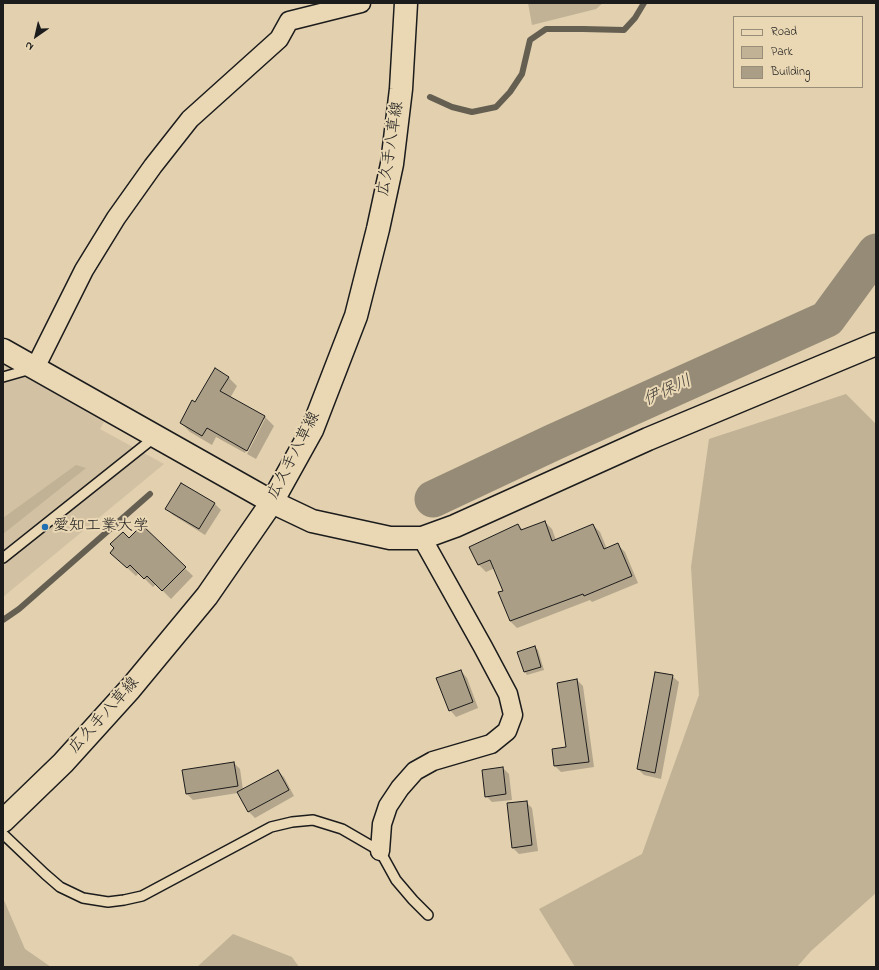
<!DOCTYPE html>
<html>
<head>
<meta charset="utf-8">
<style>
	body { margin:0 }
	#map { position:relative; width:879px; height:970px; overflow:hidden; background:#e2d0af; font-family:"Indie Flower",sans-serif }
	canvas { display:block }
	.frame { position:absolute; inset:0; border:4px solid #1c1c1c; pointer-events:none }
	.legend { position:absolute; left:733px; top:16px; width:130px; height:72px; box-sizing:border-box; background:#ead8b5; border:1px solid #988d78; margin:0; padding:5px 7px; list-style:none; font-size:12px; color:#1c1c1c }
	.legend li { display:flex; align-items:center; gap:8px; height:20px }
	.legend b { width:20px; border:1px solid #988d78 }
	.north { position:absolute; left:16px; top:16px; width:40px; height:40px; -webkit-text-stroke:3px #ead8b5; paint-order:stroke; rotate:214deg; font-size:11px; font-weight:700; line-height:16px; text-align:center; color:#1c1c1c }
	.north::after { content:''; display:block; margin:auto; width:14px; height:18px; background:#1c1c1c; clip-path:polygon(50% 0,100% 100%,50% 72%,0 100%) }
</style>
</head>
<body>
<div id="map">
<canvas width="879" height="970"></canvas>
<div class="frame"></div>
<ul class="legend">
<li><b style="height:5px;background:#ead8b5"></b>Road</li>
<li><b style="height:11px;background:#c1b296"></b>Park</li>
<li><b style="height:11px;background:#ab9e86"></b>Building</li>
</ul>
<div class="north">N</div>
</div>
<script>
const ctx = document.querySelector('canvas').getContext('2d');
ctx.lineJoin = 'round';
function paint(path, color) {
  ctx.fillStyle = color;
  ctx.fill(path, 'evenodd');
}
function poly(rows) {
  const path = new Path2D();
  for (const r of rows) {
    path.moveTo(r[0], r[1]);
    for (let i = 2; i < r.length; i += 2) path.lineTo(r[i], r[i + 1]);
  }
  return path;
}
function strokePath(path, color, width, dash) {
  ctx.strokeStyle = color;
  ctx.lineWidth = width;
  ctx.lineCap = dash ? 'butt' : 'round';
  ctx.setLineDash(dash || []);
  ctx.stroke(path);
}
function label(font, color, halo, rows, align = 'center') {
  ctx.font = font + ' "Indie Flower","Klee One",sans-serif';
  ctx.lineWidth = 4;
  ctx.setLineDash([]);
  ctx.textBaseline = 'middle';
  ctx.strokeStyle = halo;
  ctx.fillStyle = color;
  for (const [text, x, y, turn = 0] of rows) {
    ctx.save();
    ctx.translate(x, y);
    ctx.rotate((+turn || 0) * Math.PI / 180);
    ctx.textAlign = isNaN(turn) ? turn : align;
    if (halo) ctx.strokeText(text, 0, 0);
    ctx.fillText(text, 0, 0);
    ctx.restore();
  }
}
const built = poly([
	[3,364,104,422,100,429,164,464,3,597]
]);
const green = poly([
	[528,3,603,3,596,9,532,25],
	[846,394,876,424,876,893,811,951,797,967,575,967,539,909,642,854,699,695,691,567,709,439],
	[76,465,86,468,3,534,3,518],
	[3,898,25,949,51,967,3,967],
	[233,934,292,957,299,967,197,967]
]);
const shadow = poly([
	[228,377,237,386,230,398,265,417,274,426,256,459,247,454,265,419,263,419,245,453,216,437,212,445,190,432,181,423,195,404],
	[215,504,221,510,205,535,173,515,166,508],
	[545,522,552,529,556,540,593,525,600,532,607,549,618,545,625,552,638,583,592,602,590,600,517,628,510,621,504,591,495,568,486,572,479,565,470,547,518,525,523,530],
	[142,526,193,576,171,599,156,584,153,587,139,573,136,576,111,553,129,540],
	[535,647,538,650,544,670,527,675,525,672,518,653],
	[461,671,467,678,478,708,456,717,450,710],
	[672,676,679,682,661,779,644,775,638,769],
	[577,680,583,686,594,767,561,772,555,766,567,748],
	[234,763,240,769,243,790,278,771,284,777,294,796,255,818,249,812,238,793,193,800,187,794],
	[503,768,509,774,512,800,492,802,486,796],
	[526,802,532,808,538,851,519,854,513,848]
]);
const stream = poly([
	[430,97,452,107,472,112,496,107,510,92,522,74,530,40,546,29,583,29,624,30,635,18,644,3],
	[3,620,19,609,150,494]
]);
const river = poly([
	[433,499,554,442,827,319,876,252]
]);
const building = poly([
	[215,368,229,377,220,391,265,416,247,451,207,428,202,436,180,423,192,400,195,402,215,368],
	[181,483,215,503,199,529,165,509,181,483],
	[545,521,552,541,593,524,604,549,618,543,632,576,584,596,583,594,510,621,498,592,503,591,490,560,478,565,469,547,518,524,521,530,545,521],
	[142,525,186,567,162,591,147,576,144,579,130,565,127,568,110,553,114,548,110,544,123,532,129,538,142,525],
	[535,646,541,667,524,672,517,652,535,646],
	[461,670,473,702,449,711,436,678,461,670],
	[655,672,673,675,655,773,637,769,655,672],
	[577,679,589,762,554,766,552,749,566,747,557,683,577,679],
	[234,762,238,786,186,794,182,770,234,762],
	[503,767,506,794,485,797,482,770,503,767],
	[278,770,289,790,248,812,237,792,278,770],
	[527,801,532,845,512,848,507,803,527,801]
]);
const service = poly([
	[3,377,31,369],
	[3,558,155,437],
	[3,834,45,874,60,887,83,898,108,902,124,900,142,896,271,827,292,822,313,820,342,829,380,851,396,880,413,900,428,915]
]);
const minor = poly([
	[35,368,84,270,116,218,153,166,190,119,279,39,289,21,361,3],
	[380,851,382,824,388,806,400,788,415,771,433,761,491,744,507,731,513,715,508,694,483,647,422,538]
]);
const tertiary = poly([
	[3,350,272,502,312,521,390,538,422,538,455,526,648,439,876,344]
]);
const secondary = poly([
	[3,821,63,763,130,689,207,596,272,502,312,430,356,316,378,229,392,164,401,89,406,3]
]);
const markers = [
	[45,527,4,"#1f6fb2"]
];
const streetNames = [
	["広久手八草線",392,149,-81],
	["広久手八草線",295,456,-63],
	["広久手八草線",105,716,-48]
];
const poiNames = [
	["愛知工業大学",53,527]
];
const waterNames = [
	["伊保川",668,392,-25]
];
paint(built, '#d2c1a3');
paint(green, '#c1b296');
paint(shadow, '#0003');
strokePath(stream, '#655f52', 6);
strokePath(river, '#958b76', 37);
paint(building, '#ab9e86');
strokePath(building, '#1c1c1c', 1);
strokePath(service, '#1c1c1c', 12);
strokePath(minor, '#1c1c1c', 21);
strokePath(tertiary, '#1c1c1c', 25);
strokePath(secondary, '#1c1c1c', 25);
strokePath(service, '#ead8b5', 9);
strokePath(minor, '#ead8b5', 18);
strokePath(tertiary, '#ead8b5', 22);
strokePath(secondary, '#ead8b5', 22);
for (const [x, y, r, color] of markers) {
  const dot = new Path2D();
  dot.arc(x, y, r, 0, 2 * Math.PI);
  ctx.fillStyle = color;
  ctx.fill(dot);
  strokePath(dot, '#ead8b5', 1.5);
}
label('16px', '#1c1c1c', '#ead8b5', streetNames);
label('16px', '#1c1c1c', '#ead8b5', poiNames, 'left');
label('italic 17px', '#46433c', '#ead8b5', waterNames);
</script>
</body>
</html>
